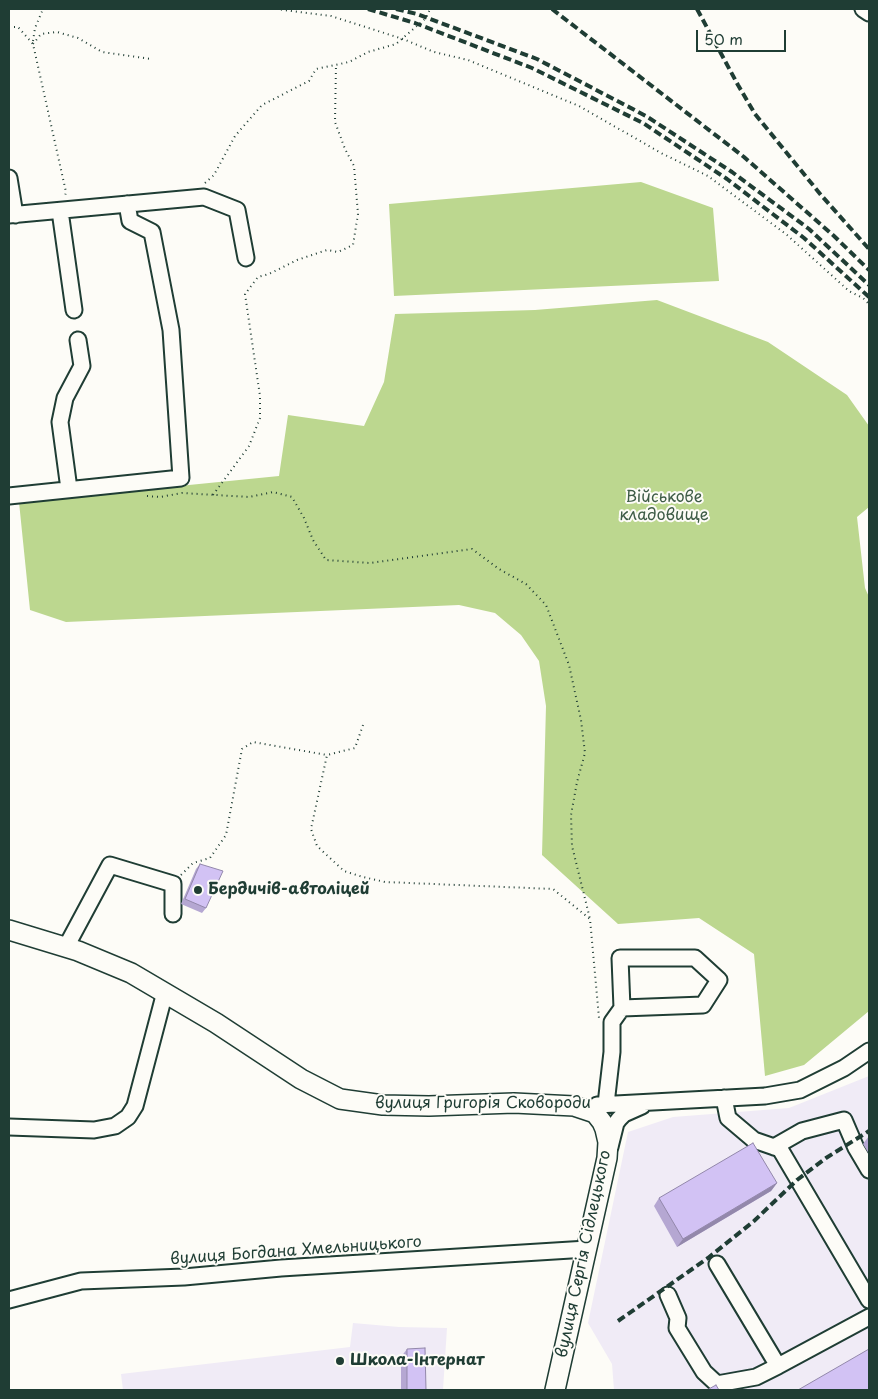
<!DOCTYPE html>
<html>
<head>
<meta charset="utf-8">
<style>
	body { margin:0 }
	#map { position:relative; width:878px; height:1399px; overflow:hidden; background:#fdfcf7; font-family:"Playpen Sans",sans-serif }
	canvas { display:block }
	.frame { position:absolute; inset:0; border:10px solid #1f3d34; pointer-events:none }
	.scale { position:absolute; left:696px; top:30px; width:90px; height:22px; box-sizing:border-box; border:2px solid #1f3d34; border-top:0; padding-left:6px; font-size:15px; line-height:18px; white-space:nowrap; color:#1f3d34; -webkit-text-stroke:4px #fdfcf7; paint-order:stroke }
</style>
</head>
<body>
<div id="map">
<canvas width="878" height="1399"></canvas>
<div class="frame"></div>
<div class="scale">50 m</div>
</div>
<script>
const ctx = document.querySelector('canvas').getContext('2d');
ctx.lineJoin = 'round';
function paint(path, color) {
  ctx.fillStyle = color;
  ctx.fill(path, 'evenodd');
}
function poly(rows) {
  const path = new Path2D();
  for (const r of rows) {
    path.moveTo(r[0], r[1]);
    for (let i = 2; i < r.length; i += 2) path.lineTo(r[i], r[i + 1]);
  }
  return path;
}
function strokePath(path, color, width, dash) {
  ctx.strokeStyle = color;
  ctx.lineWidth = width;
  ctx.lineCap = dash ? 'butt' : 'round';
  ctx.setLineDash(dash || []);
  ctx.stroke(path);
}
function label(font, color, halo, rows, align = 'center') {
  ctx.font = font + ' "Playpen Sans",sans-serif';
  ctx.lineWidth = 4;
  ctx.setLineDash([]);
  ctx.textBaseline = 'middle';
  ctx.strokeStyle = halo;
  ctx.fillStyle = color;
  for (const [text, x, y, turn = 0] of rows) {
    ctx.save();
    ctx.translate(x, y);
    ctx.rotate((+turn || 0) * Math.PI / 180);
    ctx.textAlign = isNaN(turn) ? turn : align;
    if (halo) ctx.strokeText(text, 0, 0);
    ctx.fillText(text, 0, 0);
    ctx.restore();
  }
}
const built = poly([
	[869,1076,869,1390,614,1390,612,1364,588,1323,628,1132,673,1117,789,1108],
	[353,1323,399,1327,447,1328,443,1390,123,1390,121,1374,350,1347]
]);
const green = poly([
	[641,182,713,208,719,281,394,296,389,204],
	[657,300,768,342,847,395,869,426,869,507,857,517,865,588,869,597,869,1011,804,1065,765,1076,754,954,699,918,618,924,542,855,546,706,539,661,521,635,495,613,459,605,66,622,30,610,19,502,279,476,288,415,364,426,384,382,395,314,535,310]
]);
const path = poly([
	[276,9,331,16,403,39,434,52,468,60,579,106,661,153,708,176,787,235,849,291,863,298,869,304],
	[9,27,18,27,33,44,66,192,65,196],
	[33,41,35,28,43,9],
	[33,44,41,34,57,32,78,38,102,52,151,59],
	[205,183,214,175,235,136,262,105,309,81,316,69,349,62,368,52,396,44,426,18,430,9],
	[213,495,249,446,260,418,260,396,245,294,258,277,269,274,297,260,327,250,338,252,353,245,358,214,354,166,345,149,335,122,336,64],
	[147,496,160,497,182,493,249,497,273,492,292,497,304,518,313,540,326,560,370,563,472,549,499,569,526,584,546,605,569,665,581,720,585,753,577,782,571,815,572,846,590,919],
	[363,725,355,748,327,755,311,829,317,846,344,871,363,877,385,882,553,889,590,919,599,1018],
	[181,875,193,863,210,858,226,835,242,749,253,742,327,755]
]);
const minor = poly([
	[863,9,869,13],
	[9,178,15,215],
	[60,211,74,310],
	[9,215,204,197,237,210,246,258],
	[69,489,60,422,65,398,82,366,78,340],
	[9,496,181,478,171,330,152,232,130,221,127,204],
	[66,947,110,865,173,884,173,914],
	[724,1098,728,1118,754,1140,780,1149,869,1300],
	[606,1104,612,1052,612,1022,622,1008,703,1005,719,980,695,958,620,958,622,1008],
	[597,1105,765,1096,800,1090,844,1068,869,1051],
	[9,1127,94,1130,115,1126,128,1117,135,1106,165,992],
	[610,1147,616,1123,619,1119,624,1114,642,1106],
	[774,1147,802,1131,844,1120,856,1148,869,1170],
	[717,1264,778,1366,869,1317],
	[668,1295,678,1318,677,1328,704,1372,717,1384,756,1377,778,1366],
	[9,1300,81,1281,184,1277,281,1268,587,1249]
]);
const major = poly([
	[9,930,78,951,131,973,216,1023,301,1079,340,1099,383,1105,429,1106,514,1103,574,1106,595,1113,602,1122,605,1129,608,1142,607,1158,555,1390]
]);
const rail = poly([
	[368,9,415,23,532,68,643,123,727,179,804,238,869,297],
	[396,9,417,14,537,59,646,116,732,172,809,229,869,285],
	[552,9,744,157,834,236,869,270],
	[697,9,738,85,755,114,821,195,869,249],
	[618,1321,708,1258,754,1221,797,1180,826,1158,869,1131]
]);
const wall = poly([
	[200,864,206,908,202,913,181,904,196,869],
	[869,1136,869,1154,863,1144],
	[777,1183,771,1191,677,1247,654,1206,659,1198],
	[407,1349,426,1390,401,1390,401,1357]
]);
const shadedWall = poly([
	[777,1183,771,1191,677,1247,683,1239]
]);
const building = poly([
	[200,864,223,871,206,908,185,899,200,864],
	[753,1143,777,1183,683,1239,659,1198,753,1143],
	[425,1348,426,1390,407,1390,407,1349,425,1348],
	[869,1349,869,1390,798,1390,869,1349],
	[716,1385,719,1390,707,1390,716,1385]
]);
const markers = [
	[198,890,5,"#1f3d34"],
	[340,1361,5,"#1f3d34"]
];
const parkNames = [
	["Військове",664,498],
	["кладовище",664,516]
];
const poiNames = [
	["Бердичів-автоліцей",208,890],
	["Школа-Інтернат",350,1361]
];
const streetNames = [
	["вулиця Григорія Сковороди",483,1104],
	["вулиця Богдана Хмельницького",296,1251,-4],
	["вулиця Сергія Сідлецького",584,1254,-78]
];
paint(built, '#f0ebf6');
paint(green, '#bcd78f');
strokePath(minor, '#1f3d34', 19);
strokePath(major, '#1f3d34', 22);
strokePath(path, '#1f3d34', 2, [1, 4]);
strokePath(minor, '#fdfcf7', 15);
strokePath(major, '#fdfcf7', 19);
strokePath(rail, '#1f3d34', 4, [8, 4]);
paint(wall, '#b5a7d2');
paint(shadedWall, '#9388ab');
paint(building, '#d2c2f4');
strokePath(building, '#9388ab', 1);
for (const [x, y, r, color] of markers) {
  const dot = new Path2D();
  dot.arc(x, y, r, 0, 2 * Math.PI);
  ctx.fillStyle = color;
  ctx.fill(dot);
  strokePath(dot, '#fdfcf7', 2);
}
label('16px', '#3e5c46', '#fdfcf7', parkNames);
label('bold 16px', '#1f3d34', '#fdfcf7', poiNames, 'left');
label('16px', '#1f3d34', '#fdfcf7', streetNames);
</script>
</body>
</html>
